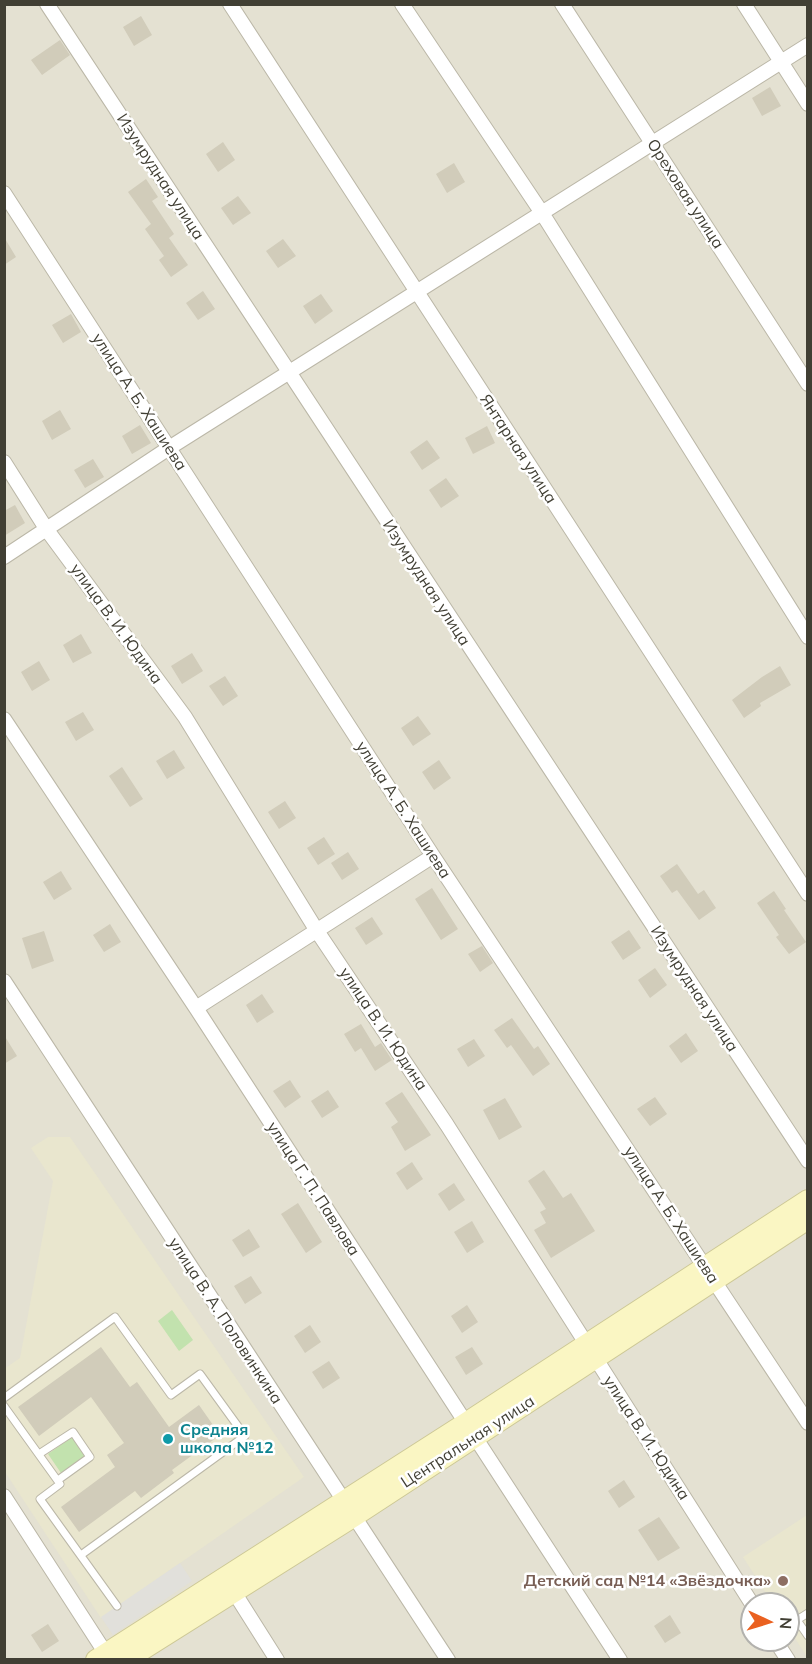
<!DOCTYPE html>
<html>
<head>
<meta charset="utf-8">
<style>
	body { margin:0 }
	#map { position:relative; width:812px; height:1664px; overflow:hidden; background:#f0eee3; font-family:Mulish,sans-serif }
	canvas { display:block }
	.frame { position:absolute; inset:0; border:6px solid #413f34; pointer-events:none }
	.north { position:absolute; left:740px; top:1592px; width:60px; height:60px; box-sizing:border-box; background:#fff; border:2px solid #b3b2ae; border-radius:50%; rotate:94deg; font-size:16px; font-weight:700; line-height:24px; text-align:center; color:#413f34 }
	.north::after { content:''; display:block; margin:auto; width:21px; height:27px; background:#ea6120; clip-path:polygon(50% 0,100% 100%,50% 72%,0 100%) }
</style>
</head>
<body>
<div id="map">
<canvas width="812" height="1664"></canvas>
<div class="frame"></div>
<div class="north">N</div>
</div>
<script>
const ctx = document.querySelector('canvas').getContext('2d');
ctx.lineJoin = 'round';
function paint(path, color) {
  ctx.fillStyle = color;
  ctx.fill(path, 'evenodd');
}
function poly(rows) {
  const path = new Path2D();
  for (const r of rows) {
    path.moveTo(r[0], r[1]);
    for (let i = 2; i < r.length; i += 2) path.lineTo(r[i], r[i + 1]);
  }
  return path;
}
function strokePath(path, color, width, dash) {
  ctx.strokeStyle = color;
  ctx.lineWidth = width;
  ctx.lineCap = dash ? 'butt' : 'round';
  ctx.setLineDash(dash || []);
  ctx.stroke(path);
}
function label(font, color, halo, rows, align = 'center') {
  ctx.font = font + ' Mulish,sans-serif';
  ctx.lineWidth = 5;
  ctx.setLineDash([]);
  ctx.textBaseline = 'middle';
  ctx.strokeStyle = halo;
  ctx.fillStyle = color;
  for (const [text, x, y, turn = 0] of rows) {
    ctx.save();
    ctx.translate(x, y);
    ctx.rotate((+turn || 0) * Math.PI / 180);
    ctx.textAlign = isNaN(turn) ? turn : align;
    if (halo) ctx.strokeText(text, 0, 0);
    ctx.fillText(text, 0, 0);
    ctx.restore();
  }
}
const residential = poly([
	[5,5,807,5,807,1659,5,1660],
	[752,1604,788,1604,788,1640,752,1640]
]);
const education = poly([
	[48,1137,70,1137,304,1477,101,1618,5,1472,4,1369,20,1358,53,1181,31,1148],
	[807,1515,807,1657,788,1627,788,1604,773,1604,743,1557]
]);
const green = poly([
	[172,1310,193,1340,179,1351,158,1321],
	[72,1437,85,1456,61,1473,48,1454]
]);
const parking = poly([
	[180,1563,192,1581,113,1635,101,1617]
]);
const building = poly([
	[141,16,152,35,134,46,123,27],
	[60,40,70,55,42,75,31,60],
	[770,87,781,106,762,116,752,98],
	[223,142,235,160,218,172,206,154],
	[454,163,465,182,447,193,436,174],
	[146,179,158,197,152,201,174,234,169,238,188,265,171,277,159,260,164,256,145,229,151,224,128,192],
	[238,196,251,213,233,225,221,208],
	[4,237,16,257,4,265],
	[283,239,296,256,278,268,266,251],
	[203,291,215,309,198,320,186,303],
	[321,294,333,311,315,324,303,306],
	[71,314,81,332,63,343,52,325],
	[60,410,71,429,52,440,42,421],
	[140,425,151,443,132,454,122,436],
	[487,426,495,443,473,454,465,438],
	[427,440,440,458,422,470,410,452],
	[93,459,104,477,85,488,74,470],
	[446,478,459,496,441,508,429,490],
	[15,505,25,523,4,536,4,511],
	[81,634,92,653,73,663,63,645],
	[192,653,203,671,182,684,171,666],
	[39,661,50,680,32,691,21,672],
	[780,666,791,685,760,703,761,706,744,718,732,700,762,677],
	[225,676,238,696,223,706,209,686],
	[83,712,94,730,76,741,65,722],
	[418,716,431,734,413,746,401,728],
	[174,750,185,768,167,779,156,761],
	[439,760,451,778,434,790,422,772],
	[122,767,143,799,130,807,109,776],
	[285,801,296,818,279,829,268,812],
	[324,837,335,854,318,865,307,848],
	[348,852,359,869,342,880,331,863],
	[677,864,698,894,704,890,716,908,699,920,677,890,672,893,660,876],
	[61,871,72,889,54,900,43,882],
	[432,888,458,929,441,940,415,899],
	[774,891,786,909,784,910,806,942,789,954,776,937,779,935,757,903],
	[372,917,383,934,366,945,355,928],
	[110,924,121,942,104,952,93,935],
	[629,930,641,948,623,960,611,942],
	[44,931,54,961,32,969,22,938],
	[482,946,493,963,480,972,468,954],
	[655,968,667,985,650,998,638,980],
	[262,994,274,1012,257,1023,246,1005],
	[512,1018,534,1049,538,1046,550,1064,533,1076,511,1045,507,1048,494,1030],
	[361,1024,375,1047,381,1043,392,1060,375,1071,361,1048,355,1052,344,1034],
	[686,1033,698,1051,681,1063,669,1046],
	[4,1035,17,1056,4,1064],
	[474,1039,485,1056,468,1067,457,1049],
	[290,1080,301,1097,285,1108,273,1091],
	[328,1090,339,1107,322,1118,311,1101],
	[402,1092,431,1135,405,1151,391,1127,398,1122,385,1103],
	[655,1097,667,1114,650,1126,637,1109],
	[505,1098,522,1127,499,1140,483,1110],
	[412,1162,423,1179,407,1190,396,1173],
	[544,1170,563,1198,571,1193,595,1231,551,1258,534,1230,546,1223,540,1212,546,1209,528,1181],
	[454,1183,465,1200,449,1211,438,1194],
	[298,1203,322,1242,306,1253,281,1214],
	[472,1221,484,1242,467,1253,454,1232],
	[249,1229,260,1247,243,1257,232,1240],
	[251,1276,262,1293,245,1304,234,1286],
	[467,1305,478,1322,462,1333,451,1316],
	[310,1325,321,1342,305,1353,294,1336],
	[101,1347,130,1387,137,1382,169,1427,199,1405,220,1435,172,1470,174,1473,141,1498,135,1491,79,1532,61,1507,115,1467,107,1455,124,1443,91,1397,39,1436,18,1407],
	[472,1347,483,1364,466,1375,455,1357],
	[329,1361,340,1378,323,1389,312,1372],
	[624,1480,635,1497,619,1508,608,1491],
	[659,1517,680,1548,658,1561,638,1530],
	[670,1615,681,1633,665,1643,654,1626],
	[48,1624,59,1641,42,1652,31,1635]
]);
const lane = poly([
	[4,1398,115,1317,171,1395,200,1374,245,1436,81,1555],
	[4,1406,60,1484,40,1499,117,1606],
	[39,1454,73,1432,90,1457,58,1480],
	[808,1613,797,1620,808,1636]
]);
const street = poly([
	[47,4,808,1161],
	[230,4,808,894],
	[402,4,542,213,808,637],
	[562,4,808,384],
	[744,4,808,104],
	[4,193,433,856,808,1423],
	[4,462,47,530,185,717,317,931,447,1125,752,1604],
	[4,557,169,448,808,45],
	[4,719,196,1008,620,1660],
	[4,981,448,1660],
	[196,1008,433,856],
	[4,1496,110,1660],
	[234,1592,277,1660],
	[775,1640,788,1660]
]);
const secondary = poly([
	[96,1660,466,1423,808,1200],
	[126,1660,353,1517,808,1219]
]);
const markers = [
	[168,1439,6,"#0f9aa8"],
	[783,1581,6,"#8d6e63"]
];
const streetNames = [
	["Изумрудная улица",160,177,57],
	["Ореховая улица",685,194,57],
	["улица А. Б. Хашиева",139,402,57],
	["Янтарная улица",518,449,57],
	["Изумрудная улица",426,583,57],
	["улица В. И. Юдина",116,624,54],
	["улица А. Б. Хашиева",403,810,57],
	["Изумрудная улица",694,989,57],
	["улица В. И. Юдина",383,1029,56],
	["улица Г. П. Павлова",313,1189,57],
	["улица А. Б. Хашиева",671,1215,57],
	["улица В. А. Половинкина",225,1321,57],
	["улица В. И. Юдина",646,1438,57],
	["Центральная улица",468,1442,-33]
];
const cultureNames = [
	["Средняя",180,1430],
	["школа №12",180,1448]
];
const educationNames = [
	["Детский сад №14 «Звёздочка»",771,1581]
];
paint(residential, '#e4e1d2');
paint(education, '#e9e6ce');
paint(green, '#c2e2ae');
paint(parking, '#e1e0db');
paint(building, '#d1ccba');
strokePath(lane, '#bbb7a7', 9);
strokePath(street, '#bbb7a7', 16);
strokePath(secondary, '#cdc896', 22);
strokePath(lane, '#fff', 7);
strokePath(street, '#fff', 14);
strokePath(secondary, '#faf6c3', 20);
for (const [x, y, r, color] of markers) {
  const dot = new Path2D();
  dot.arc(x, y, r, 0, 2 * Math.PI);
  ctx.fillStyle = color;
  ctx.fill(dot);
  strokePath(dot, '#fff', 2);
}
label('16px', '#413f34', '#fff', streetNames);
label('bold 16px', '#0d838f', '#fff', cultureNames, 'left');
label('bold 16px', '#785e54', '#fff', educationNames, 'right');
</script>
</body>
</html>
